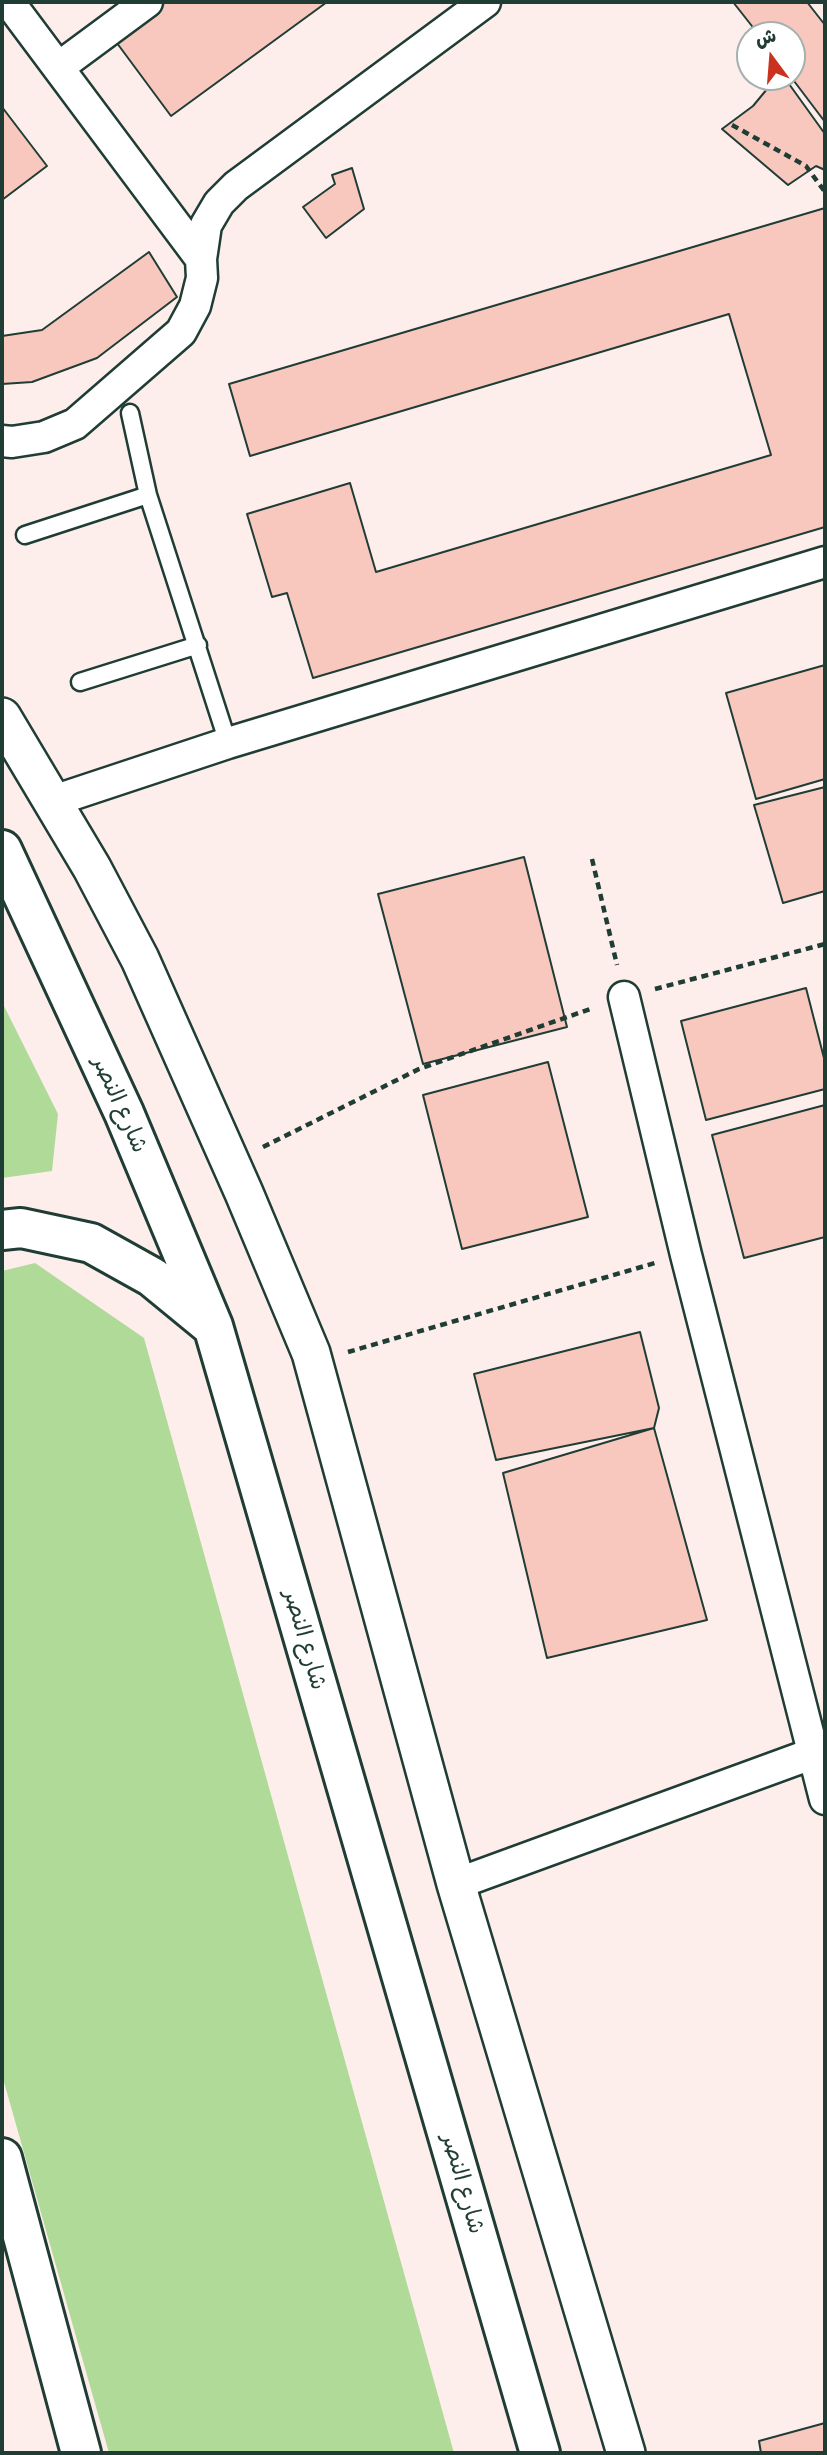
<!DOCTYPE html>
<html>
<head>
<meta charset="utf-8">
<style>
	body { margin:0 }
	#map { position:relative; width:827px; height:2455px; overflow:hidden; background:#fdeeec; font-family:Itim,"Playpen Sans Arabic",sans-serif }
	canvas { display:block }
	.frame { position:absolute; inset:0; border:4px solid #1f3d34; pointer-events:none }
	.north { position:absolute; left:736px; top:21px; width:70px; height:70px; box-sizing:border-box; background:#fff; border:2px solid #a5b1ae; border-radius:50%; rotate:344deg; font-size:19px; font-weight:700; line-height:28px; text-align:center; color:#1f3d34 }
	.north::after { content:''; display:block; margin:auto; width:24px; height:32px; background:#c8321e; clip-path:polygon(50% 0,100% 100%,50% 72%,0 100%) }
</style>
</head>
<body>
<div id="map">
<canvas width="827" height="2455"></canvas>
<div class="frame"></div>
<div class="north">ش</div>
</div>
<script>
const ctx = document.querySelector('canvas').getContext('2d');
ctx.lineJoin = 'round';
function paint(path, color) {
  ctx.fillStyle = color;
  ctx.fill(path, 'evenodd');
}
function poly(rows) {
  const path = new Path2D();
  for (const r of rows) {
    path.moveTo(r[0], r[1]);
    for (let i = 2; i < r.length; i += 2) path.lineTo(r[i], r[i + 1]);
  }
  return path;
}
function strokePath(path, color, width, dash) {
  ctx.strokeStyle = color;
  ctx.lineWidth = width;
  ctx.lineCap = dash ? 'butt' : 'round';
  ctx.setLineDash(dash || []);
  ctx.stroke(path);
}
function label(font, color, halo, rows, align = 'center') {
  ctx.font = font + ' Itim,"Playpen Sans Arabic",sans-serif';
  ctx.lineWidth = 5;
  ctx.setLineDash([]);
  ctx.textBaseline = 'middle';
  ctx.strokeStyle = halo;
  ctx.fillStyle = color;
  for (const [text, x, y, turn = 0] of rows) {
    ctx.save();
    ctx.translate(x, y);
    ctx.rotate((+turn || 0) * Math.PI / 180);
    ctx.textAlign = isNaN(turn) ? turn : align;
    if (halo) ctx.strokeText(text, 0, 0);
    ctx.fillText(text, 0, 0);
    ctx.restore();
  }
}
const green = poly([
	[2,1002,58,1114,52,1171,2,1178],
	[35,1263,144,1338,454,2453,109,2453,2,2075,2,1271]
]);
const building = poly([
	[156,2,327,2,171,116,111,35,156,2],
	[733,2,807,2,825,25,825,122,791,77,792,35,759,35,733,2],
	[777,77,784,77,825,134,825,170,816,166,788,185,722,129,753,106,777,77],
	[2,107,47,166,2,200,2,107],
	[352,168,364,209,326,238,303,207,335,184,332,175,352,168],
	[825,208,825,527,313,678,287,593,272,597,247,514,350,483,376,572,771,455,729,314,250,456,229,384,825,208],
	[149,252,177,297,97,358,32,382,2,384,2,336,42,330,149,252],
	[825,665,825,779,756,799,726,693,825,665],
	[825,787,825,891,783,903,754,805,825,787],
	[524,857,567,1027,423,1064,378,894,524,857],
	[806,988,825,1062,825,1089,706,1120,681,1021,806,988],
	[548,1062,588,1217,462,1249,423,1095,548,1062],
	[825,1105,825,1237,744,1258,712,1135,825,1105],
	[640,1332,659,1408,654,1428,496,1460,474,1374,640,1332],
	[654,1428,707,1620,547,1658,503,1473,654,1428],
	[825,2423,825,2453,761,2453,759,2441,825,2423]
]);
const path = poly([
	[732,125,806,166,825,192],
	[592,859,617,965],
	[655,989,825,944],
	[263,1147,419,1069,593,1008],
	[348,1352,655,1263]
]);
const service = poly([
	[130,413,148,495,228,743],
	[25,535,148,495],
	[80,682,198,645]
]);
const minor = poly([
	[9,2,201,259],
	[59,67,147,2],
	[2,441,12,442,44,437,75,424,181,332,195,306,202,278,201,259,206,225,219,203,236,186,485,2],
	[53,801,228,743,825,562],
	[624,997,686,1255,825,1799],
	[456,1884,825,1749]
]);
const tertiary = poly([
	[2,717,92,868,140,959,244,1193,311,1353,456,1884,626,2453]
]);
const primary = poly([
	[2,850,124,1113,213,1326,540,2453],
	[2,1230,21,1228,91,1243,152,1277,208,1323],
	[2,2158,81,2453]
]);
const streetNames = [
	["شارع النصر",119,1105,66],
	["شارع النصر",304,1640,74],
	["شارع النصر",462,2184,74]
];
paint(green, '#afda98');
paint(building, '#f8c8bf');
strokePath(building, '#1f3d34', 2);
strokePath(service, '#1f3d34', 21);
strokePath(minor, '#1f3d34', 35);
strokePath(tertiary, '#1f3d34', 42);
strokePath(primary, '#1f3d34', 44);
strokePath(path, '#1f3d34', 4.5, [7, 5]);
strokePath(service, '#fff', 16);
strokePath(minor, '#fff', 30);
strokePath(tertiary, '#fff', 37);
strokePath(primary, '#fff', 38);
label('23px', '#1f3d34', '#fff', streetNames);
</script>
</body>
</html>
